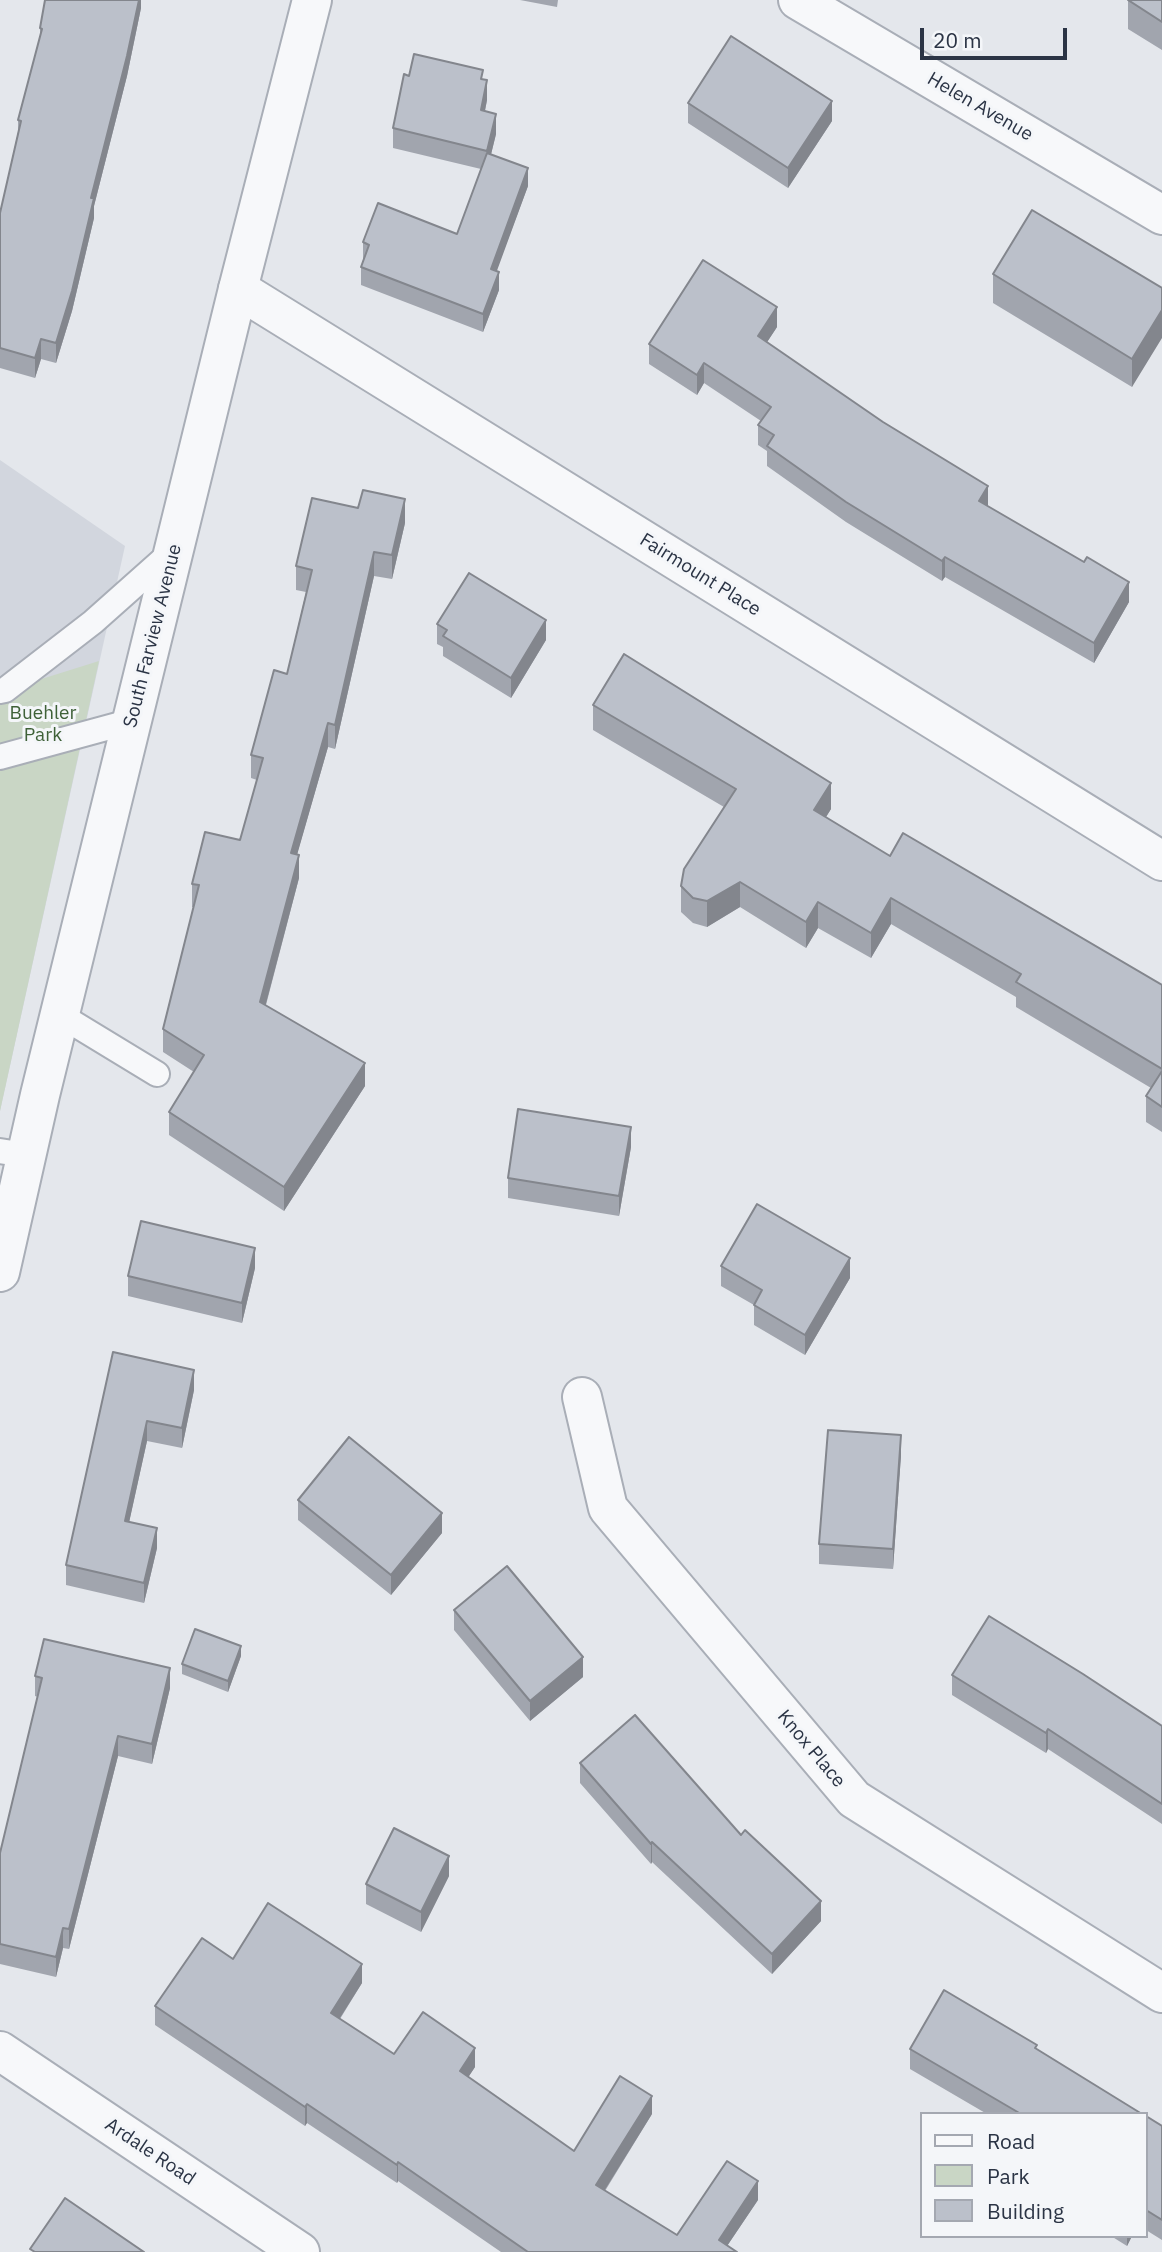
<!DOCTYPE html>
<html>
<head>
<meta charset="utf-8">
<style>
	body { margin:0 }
	#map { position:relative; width:1162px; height:2252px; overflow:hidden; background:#e4e7ec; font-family:"IBM Plex Sans",sans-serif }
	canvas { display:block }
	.legend { position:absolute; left:920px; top:2112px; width:228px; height:126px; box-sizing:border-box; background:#f4f6f9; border:2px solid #a4a8b1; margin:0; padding:9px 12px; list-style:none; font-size:21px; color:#2b3445 }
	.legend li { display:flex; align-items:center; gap:14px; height:35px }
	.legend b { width:35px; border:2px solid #a4a8b1 }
	.scale { position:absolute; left:920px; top:28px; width:147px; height:32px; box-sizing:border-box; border:4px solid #2b3445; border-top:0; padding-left:9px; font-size:21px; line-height:24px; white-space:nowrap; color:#2b3445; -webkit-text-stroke:5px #f4f6f9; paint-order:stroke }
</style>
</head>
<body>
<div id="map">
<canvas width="1162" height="2252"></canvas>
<ul class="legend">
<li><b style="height:9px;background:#f7f8fa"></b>Road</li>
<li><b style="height:19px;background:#c9d6c5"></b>Park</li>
<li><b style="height:19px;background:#bbc0ca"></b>Building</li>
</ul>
<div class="scale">20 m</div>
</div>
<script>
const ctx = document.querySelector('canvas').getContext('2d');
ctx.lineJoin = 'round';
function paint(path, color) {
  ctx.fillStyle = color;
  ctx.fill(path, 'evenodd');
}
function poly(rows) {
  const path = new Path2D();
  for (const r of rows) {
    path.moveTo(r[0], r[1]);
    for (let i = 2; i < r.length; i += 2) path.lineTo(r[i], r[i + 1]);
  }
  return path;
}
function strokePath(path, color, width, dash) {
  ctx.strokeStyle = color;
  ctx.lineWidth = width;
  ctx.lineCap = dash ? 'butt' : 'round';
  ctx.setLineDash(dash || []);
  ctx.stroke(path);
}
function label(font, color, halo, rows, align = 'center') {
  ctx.font = font + ' "IBM Plex Sans",sans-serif';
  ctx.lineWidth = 6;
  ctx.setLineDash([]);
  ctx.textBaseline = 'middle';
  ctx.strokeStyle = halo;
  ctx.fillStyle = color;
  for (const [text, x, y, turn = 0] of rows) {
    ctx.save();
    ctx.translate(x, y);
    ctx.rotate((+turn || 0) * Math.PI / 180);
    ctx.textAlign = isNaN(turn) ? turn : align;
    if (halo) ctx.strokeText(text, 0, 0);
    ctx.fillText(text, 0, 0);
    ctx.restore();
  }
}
const built = poly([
	[0,460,125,546,0,1111]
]);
const green = poly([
	[99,661,0,1111,0,692]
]);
const service = poly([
	[0,691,5,690,93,622,174,550],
	[0,757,132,721],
	[60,1015,157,1074],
	[0,1151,26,1155]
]);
const minor = poly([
	[798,0,1162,215],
	[238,289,1162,861],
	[582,1397,608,1508,854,1799,1162,1993],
	[0,2051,300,2252]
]);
const tertiary = poly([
	[0,1272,40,1095,238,289,312,0]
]);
const wall = poly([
	[141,0,141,8,127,76,94,206,94,218,72,311,56,363,41,359,35,378,0,368,0,213,18,132,18,120,40,39,40,28],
	[520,0,558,0,557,7],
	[1128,0,1162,0,1162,50,1128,29],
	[409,76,483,79,487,100,485,111,496,134,491,154,528,186,496,271,499,290,483,332,361,285,361,267,363,260,363,242,457,234,481,169,393,148,393,128],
	[688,103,832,121,788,188,688,123],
	[993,274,1162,288,1132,387,993,303],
	[777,327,767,342,988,506,1129,602,1094,663,945,577,942,581,846,522,767,466,767,451,758,445,758,425,761,421,704,383,697,395,649,364,649,344],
	[405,523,392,579,374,576,335,749,328,747,297,854,299,878,266,1005,365,1086,284,1211,169,1135,169,1112,194,1072,163,1052,163,1029,194,907,192,907,192,884,240,840,257,780,251,778,251,755,287,674,306,592,296,590,296,566],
	[437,624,546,640,511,698,443,656,443,647,437,644],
	[593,705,831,809,826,817,890,856,1162,985,1162,1132,1146,1122,1146,1096,1151,1088,1016,1007,1016,997,891,924,871,958,818,928,806,948,740,907,707,927,693,923,681,912,681,886,724,807,593,730],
	[631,1147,619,1216,508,1198,508,1178],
	[721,1266,850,1278,805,1355,754,1325,754,1305,721,1286],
	[255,1268,242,1323,128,1296,128,1276],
	[113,1352,194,1390,182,1448,147,1441,129,1522,157,1548,144,1603,66,1585,66,1565],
	[901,1455,893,1569,819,1564,819,1544],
	[298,1500,442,1533,391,1595,298,1520],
	[454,1610,583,1677,530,1721,454,1630],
	[241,1656,228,1692,182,1674,182,1664],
	[952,1675,1162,1726,1162,1824,1048,1749,1046,1753,952,1695],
	[35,1676,170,1688,152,1764,118,1756,69,1949,63,1948,56,1977,0,1964,0,1853,38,1697,35,1696],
	[580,1763,741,1835,821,1921,772,1974,652,1862,651,1864,580,1783],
	[449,1876,421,1932,366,1904,366,1884],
	[233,1959,362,1983,340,2019,394,2054,475,2067,468,2077,574,2151,652,2114,605,2191,677,2235,758,2200,727,2246,737,2252,501,2252,398,2181,397,2183,307,2123,305,2126,155,2025,155,2006],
	[910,2049,1037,2049,1142,2114,987,2114,910,2069],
	[1146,2116,1162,2126,1162,2240,1146,2230],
	[1111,2236,1132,2236,1127,2246]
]);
const shadedWall = poly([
	[139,0,141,0,141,8,127,76,94,206,94,218,72,311,56,363,56,343],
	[487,80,487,100,481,130,481,110],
	[832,101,832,121,788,188,788,168],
	[496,114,496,134,487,171,487,151],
	[528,168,528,186,491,287,491,269],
	[499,272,499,290,483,332,483,314],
	[777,307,777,327,758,356,758,336],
	[1162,310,1162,338,1132,387,1132,359],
	[41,339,41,359,35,378,35,358],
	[704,363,704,383,697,395,697,375],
	[988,486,988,506,979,501],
	[405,499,405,523,392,579,392,555],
	[374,552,374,576,335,749,335,725],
	[945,557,945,577,942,581,942,561],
	[1129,582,1129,602,1094,663,1094,643],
	[546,620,546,640,511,698,511,678],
	[328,723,328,747,291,876,291,853],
	[831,783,831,809,814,836,814,810],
	[299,855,299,878,260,1026,260,1002],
	[740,882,740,907,707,927,707,901],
	[891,898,891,924,871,958,871,933],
	[818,902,818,928,806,948,806,922],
	[365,1063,365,1086,284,1211,284,1187],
	[631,1127,631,1147,619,1216,619,1196],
	[255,1248,255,1268,242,1323,242,1303],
	[850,1258,850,1278,805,1355,805,1335],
	[194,1370,194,1390,182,1448,182,1428],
	[147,1421,147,1441,125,1541,125,1521],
	[901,1435,901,1455,893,1569,893,1549],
	[442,1513,442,1533,391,1595,391,1575],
	[157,1528,157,1548,144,1603,144,1583],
	[241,1646,241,1656,228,1692,228,1681],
	[583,1657,583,1677,530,1721,530,1701],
	[170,1668,170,1688,152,1764,152,1744],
	[1048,1729,1048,1749,1046,1753,1046,1733],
	[118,1736,118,1756,69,1949,69,1929],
	[652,1842,652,1862,651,1864,651,1844],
	[449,1856,449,1876,421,1932,421,1912],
	[821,1901,821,1921,772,1974,772,1954],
	[63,1928,63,1948,56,1977,56,1957],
	[362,1964,362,1983,331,2032,331,2013],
	[475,2048,475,2067,460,2090,460,2071],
	[652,2096,652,2114,596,2204,596,2185],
	[307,2104,307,2123,305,2126,305,2107],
	[398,2162,398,2181,397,2183,397,2165],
	[758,2181,758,2200,723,2252,719,2240],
	[1127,2236,1132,2236,1127,2246]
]);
const building = poly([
	[45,0,139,0,127,56,91,198,94,198,72,291,56,343,41,339,35,358,0,348,0,213,21,121,18,120,42,29,40,28,45,0],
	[1128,0,1162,0,1162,22,1128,0],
	[731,36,832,101,788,168,688,103,731,36],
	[414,54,483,70,481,79,487,80,481,110,496,114,487,151,393,128,404,74,409,76,414,54],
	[487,153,528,168,491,269,499,272,483,314,361,267,369,245,363,242,378,203,457,234,487,153],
	[1032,210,1162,288,1162,310,1132,359,993,274,1032,210],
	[703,260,777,307,758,336,883,422,988,486,979,501,1084,562,1087,557,1129,582,1094,643,945,557,942,561,846,502,767,446,774,435,758,425,771,407,704,363,697,375,649,344,703,260],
	[363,490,405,499,392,555,374,552,335,725,328,723,291,853,299,855,260,1002,365,1063,284,1187,169,1112,204,1055,163,1029,199,885,192,884,205,832,240,840,263,758,251,755,274,670,287,674,312,570,296,566,312,498,358,508,363,490],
	[469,573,546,620,511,678,443,636,447,630,437,624,469,573],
	[624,654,831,783,814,810,890,856,903,833,1162,985,1162,1069,1016,982,1021,974,891,898,871,933,818,902,806,922,740,882,707,901,693,898,681,886,684,869,736,789,593,705,624,654],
	[1162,1071,1162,1107,1146,1096,1162,1071],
	[518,1109,631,1127,619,1196,508,1178,518,1109],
	[757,1204,850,1258,805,1335,754,1305,762,1290,721,1266,757,1204],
	[141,1221,255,1248,242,1303,128,1276,141,1221],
	[113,1352,194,1370,182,1428,147,1421,125,1521,157,1528,144,1583,66,1565,113,1352],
	[828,1430,901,1435,893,1549,819,1544,828,1430],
	[349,1437,442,1513,391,1575,298,1500,349,1437],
	[507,1566,583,1657,530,1701,454,1610,507,1566],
	[989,1616,1083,1674,1162,1726,1162,1804,1048,1729,1046,1733,952,1675,989,1616],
	[195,1629,241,1646,228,1681,182,1664,195,1629],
	[44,1639,170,1668,152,1744,118,1736,69,1929,63,1928,56,1957,0,1944,0,1853,42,1678,35,1676,44,1639],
	[635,1715,741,1835,745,1830,821,1901,772,1954,652,1842,651,1844,580,1763,635,1715],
	[394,1828,449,1856,421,1912,366,1884,394,1828],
	[268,1903,362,1964,331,2013,394,2054,423,2012,475,2048,460,2071,574,2151,620,2076,652,2096,596,2185,677,2235,727,2161,758,2181,719,2240,737,2252,528,2252,398,2162,397,2165,307,2104,305,2107,155,2006,202,1938,233,1959,268,1903],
	[944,1990,1037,2045,1035,2048,1142,2114,1021,2114,910,2049,944,1990],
	[1146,2116,1162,2126,1162,2220,1146,2210,1146,2116],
	[65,2198,144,2252,35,2252,30,2249,65,2198]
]);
const streetNames = [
	["Helen Avenue",980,107,30],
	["Fairmount Place",700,575,32],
	["South Farview Avenue",153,636,-76],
	["Knox Place",811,1749,50],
	["Ardale Road",150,2152,34]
];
const parkNames = [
	["Buehler",43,714],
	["Park",43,736]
];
paint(built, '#d2d6de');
paint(green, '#c9d6c5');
strokePath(service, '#a9aeb7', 28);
strokePath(minor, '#a9aeb7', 42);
strokePath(tertiary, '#a9aeb7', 42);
strokePath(service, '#f7f8fa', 24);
strokePath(minor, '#f7f8fa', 38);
strokePath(tertiary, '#f7f8fa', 38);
paint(wall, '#a1a5ae');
paint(shadedWall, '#83868d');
paint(building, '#bbc0ca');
strokePath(building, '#83868d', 2);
label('19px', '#2b3445', '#f4f6f9', streetNames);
label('19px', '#3f6138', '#f4f6f9', parkNames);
</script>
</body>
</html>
